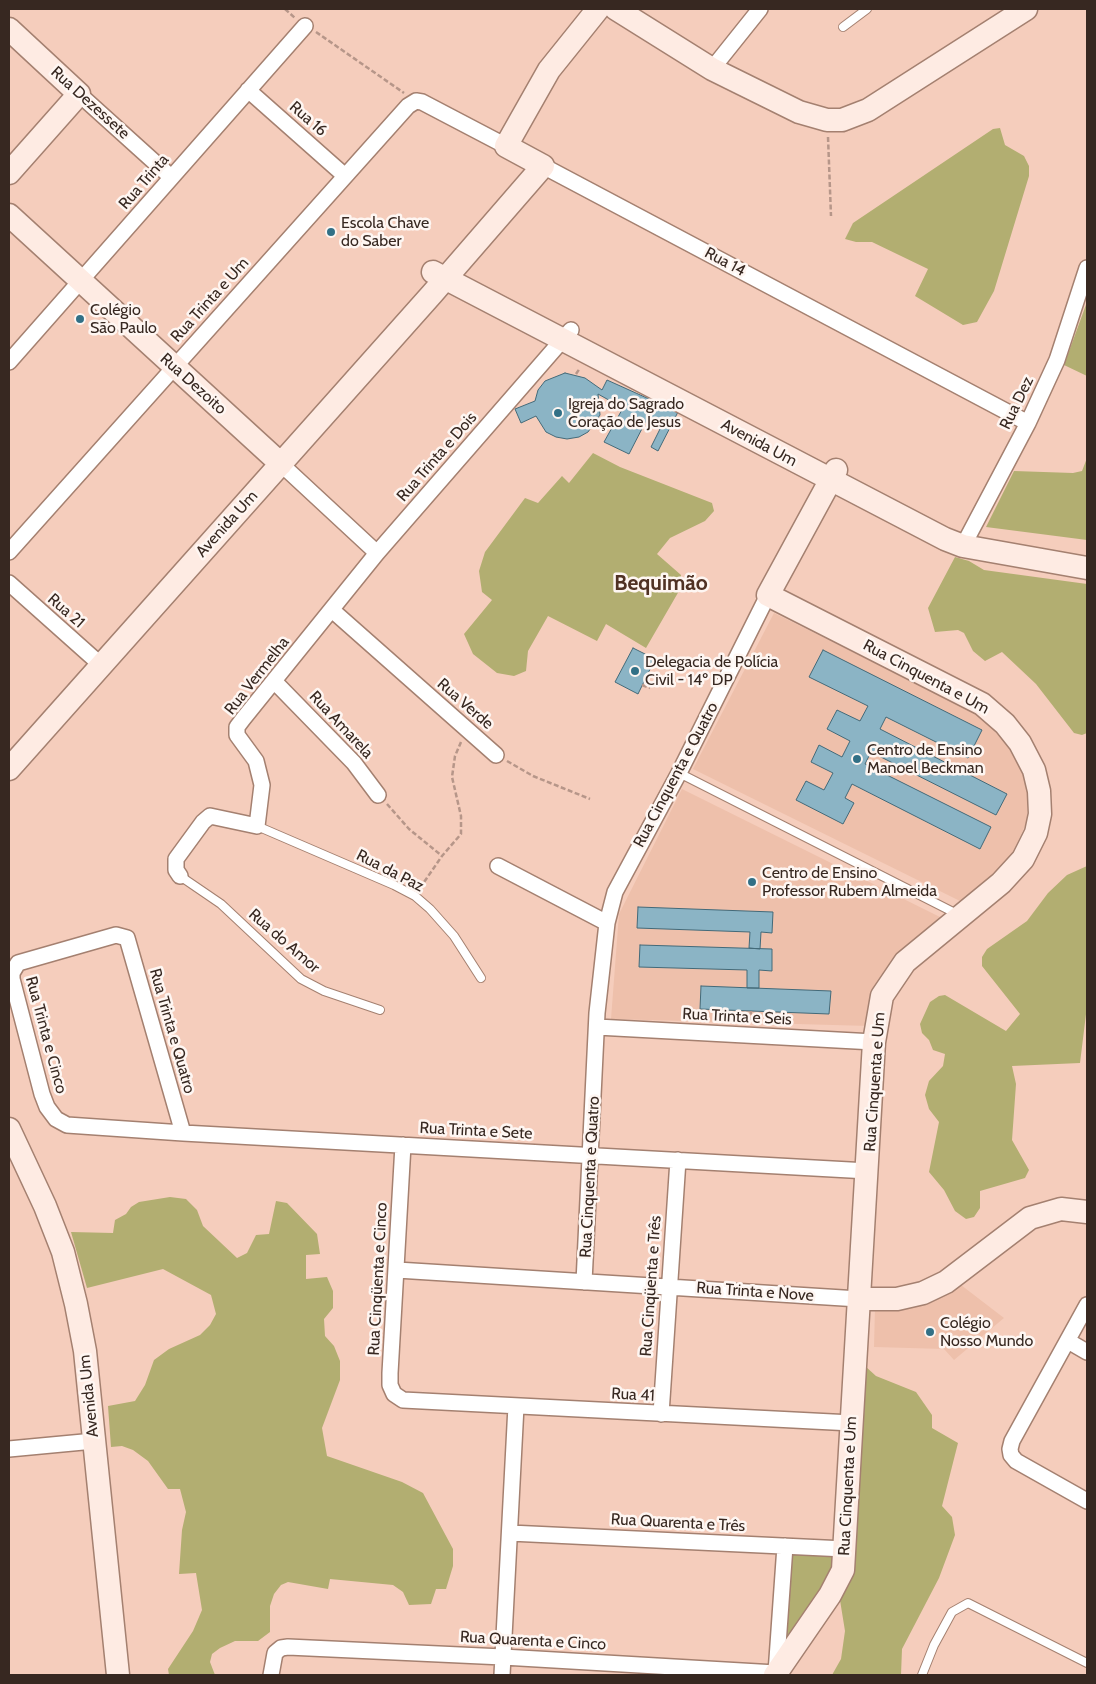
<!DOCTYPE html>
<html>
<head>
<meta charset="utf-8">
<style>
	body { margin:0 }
	#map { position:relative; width:1096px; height:1684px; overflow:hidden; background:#f5cdbc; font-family:Cabin,sans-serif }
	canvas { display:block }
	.frame { position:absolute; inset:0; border:10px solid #372821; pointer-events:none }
</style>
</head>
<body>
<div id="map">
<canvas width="1096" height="1684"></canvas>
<div class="frame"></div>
</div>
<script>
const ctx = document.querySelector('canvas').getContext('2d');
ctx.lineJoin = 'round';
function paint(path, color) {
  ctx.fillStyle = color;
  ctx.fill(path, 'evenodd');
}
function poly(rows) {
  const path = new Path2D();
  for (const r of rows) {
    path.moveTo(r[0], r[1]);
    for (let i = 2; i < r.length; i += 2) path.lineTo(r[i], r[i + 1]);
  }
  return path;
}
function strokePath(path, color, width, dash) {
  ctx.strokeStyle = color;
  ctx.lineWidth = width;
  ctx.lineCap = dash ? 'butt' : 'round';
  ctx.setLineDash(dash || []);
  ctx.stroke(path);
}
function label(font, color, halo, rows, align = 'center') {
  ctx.font = font + ' Cabin,sans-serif';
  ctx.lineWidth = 5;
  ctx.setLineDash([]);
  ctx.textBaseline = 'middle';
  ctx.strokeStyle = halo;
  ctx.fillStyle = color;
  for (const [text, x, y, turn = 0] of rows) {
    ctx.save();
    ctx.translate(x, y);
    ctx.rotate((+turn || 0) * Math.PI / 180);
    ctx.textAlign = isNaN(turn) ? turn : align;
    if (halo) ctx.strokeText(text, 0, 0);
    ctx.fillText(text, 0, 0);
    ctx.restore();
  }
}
const built = poly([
	[774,613,978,714,1012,750,1028,780,1027,821,1011,857,962,902,693,769],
	[682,789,944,919,892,959,870,995,870,1026,611,1019,619,914],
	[961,1285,1004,1318,954,1360,944,1349,874,1347,875,1308,948,1293]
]);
const green = poly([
	[1000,128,1005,145,1024,156,1029,166,1029,176,994,291,977,322,963,325,915,296,928,269,872,242,856,242,845,239,853,223,993,129],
	[1087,302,1087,376,1064,365],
	[593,453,620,467,712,503,714,511,705,521,670,538,657,554,681,575,679,591,646,648,606,624,597,641,548,616,528,651,526,671,514,676,497,673,473,654,464,634,492,600,482,592,479,571,485,552,525,498,538,503,562,476,569,483],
	[1087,458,1087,540,986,527,1014,471,1073,473,1082,471],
	[955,557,969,561,984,570,1087,584,1087,733,1082,735,1074,733,1036,684,1002,652,985,661,973,651,964,633,958,630,935,632,928,608],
	[1087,866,1087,1006,1080,1063,1012,1066,1016,1084,1012,1140,1029,1170,1025,1178,980,1191,980,1208,974,1217,966,1219,955,1211,944,1190,929,1172,939,1122,929,1109,925,1095,929,1081,943,1066,945,1054,933,1050,929,1040,922,1033,920,1024,930,1002,939,996,945,995,1006,1031,1020,1014,982,966,982,957,987,949,1027,921,1048,893,1067,875],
	[170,1197,186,1199,197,1210,203,1226,237,1258,247,1253,256,1235,269,1234,276,1201,287,1203,317,1234,320,1254,306,1255,306,1279,327,1277,333,1291,333,1308,324,1319,325,1336,334,1346,340,1361,340,1380,322,1428,327,1456,402,1482,423,1493,453,1549,453,1566,446,1589,436,1589,431,1604,409,1605,403,1592,393,1585,330,1579,328,1589,288,1582,281,1585,274,1594,270,1606,270,1632,258,1641,235,1641,220,1648,212,1654,210,1662,215,1675,169,1675,168,1669,193,1631,202,1610,196,1573,179,1574,182,1530,186,1512,180,1489,168,1489,148,1461,133,1450,122,1446,111,1447,108,1406,135,1401,145,1385,154,1360,169,1349,200,1335,210,1325,216,1314,211,1295,163,1269,87,1288,71,1232,113,1233,115,1220,126,1214,131,1207,139,1202],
	[865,1366,876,1376,916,1392,932,1415,932,1428,958,1443,942,1506,952,1517,955,1535,939,1578,902,1649,901,1675,832,1675,841,1659,845,1631,839,1594],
	[792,1552,836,1554,835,1564,808,1614,790,1638,786,1638,783,1634]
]);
const building = poly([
	[565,373,585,378,602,390,607,380,678,412,658,451,651,447,662,425,648,417,629,454,604,442,623,408,598,394,600,415,588,432,579,437,567,439,556,437,546,432,536,416,521,423,515,409,535,401,538,390,545,381,565,373],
	[633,648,655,659,638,694,615,682,633,648],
	[823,650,982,730,968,758,886,717,880,729,1007,794,996,815,871,752,865,764,991,827,980,849,852,784,845,798,854,803,843,824,796,800,806,781,824,790,833,773,811,762,819,745,842,757,850,741,827,729,837,710,860,721,868,706,809,677,823,650],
	[638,907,773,912,772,933,761,932,760,949,749,948,750,932,637,928,638,907],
	[640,945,772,949,772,971,759,970,759,988,747,988,747,970,639,967,640,945],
	[701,986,831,991,829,1014,700,1009,701,986]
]);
const path = poly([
	[285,9,295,18],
	[316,32,404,93],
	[828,137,831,216],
	[576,374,580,368],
	[642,685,650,688],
	[507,761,533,776,590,799],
	[387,804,409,829,442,856],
	[420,888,442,856,461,834,461,816,452,777,455,756,461,742],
	[750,1022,751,1011]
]);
const lane = poly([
	[843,27,867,9],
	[679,773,959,915],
	[257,826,394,885,415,896,430,909,454,936,481,978],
	[180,876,221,904,301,979,324,991,380,1010],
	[922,1675,934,1645,952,1612,968,1603,1087,1663]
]);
const street = poly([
	[712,69,760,9],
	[248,90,344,175],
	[79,94,171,177],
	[543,166,1028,423],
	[9,362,305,26],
	[281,464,377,553],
	[963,546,1028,423,1057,360,1087,268],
	[9,552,408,106,416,101,422,102,506,146],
	[9,583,101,665],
	[332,610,496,755],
	[274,681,354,763,378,795],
	[498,866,607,923],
	[180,876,176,870,176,859,203,822,210,816,257,826,262,785,256,761,237,735,237,727,243,719,377,553,571,330],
	[597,1027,874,1042],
	[183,1133,127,938,116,935,18,963,12,973,12,979,42,1094,47,1107,56,1119,67,1125,183,1133,868,1171],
	[403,1145,390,1373,390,1385,394,1394,403,1400,852,1423],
	[397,1270,859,1299],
	[584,1282,597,1013,607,923,615,892,679,773,768,595],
	[1087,1305,1012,1441,1010,1449,1011,1455,1016,1461,1087,1501],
	[1068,1341,1087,1352],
	[661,1414,678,1160],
	[9,1449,94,1441],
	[510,1533,845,1549],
	[271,1675,275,1653,281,1648,288,1647,503,1657,776,1673,785,1546],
	[502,1675,516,1406]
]);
const secondary = poly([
	[616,9,712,69,799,112,827,120,842,120,868,110,1026,9],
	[9,29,79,94,9,173],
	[9,215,281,464],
	[433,272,945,539,963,546,1087,568],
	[9,769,432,294,543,166,506,146,549,70,598,9],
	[9,1129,45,1206,63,1252,76,1304,85,1351,118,1675],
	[859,1299,897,1299,923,1293,946,1282,1030,1218,1061,1209,1087,1212],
	[775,1675,830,1595,843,1570,874,1042,882,996,905,962,1001,883,1023,859,1036,833,1040,814,1039,791,1034,770,1020,743,1005,724,982,704,768,595,836,470]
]);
const markers = [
	[331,232,5,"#327086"],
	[80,319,5,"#327086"],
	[558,413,5,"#327086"],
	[635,671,5,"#327086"],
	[857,759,5,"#327086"],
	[752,882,5,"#327086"],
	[930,1332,5,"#327086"]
];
const streetNames = [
	["Rua Dezessete",90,103,42],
	["Rua 16",308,119,41],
	["Rua Trinta",144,182,-49],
	["Rua 14",725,262,28],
	["Rua Trinta e Um",210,300,-48],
	["Rua Dezoito",193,384,42],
	["Rua Dez",1017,403,-64],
	["Avenida Um",759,443,28],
	["Rua Trinta e Dois",437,457,-49],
	["Avenida Um",227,524,-48],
	["Rua 21",66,611,41],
	["Rua Vermelha",257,676,-52],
	["Rua Cinquenta e Um",926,677,28],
	["Rua Verde",465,704,41],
	["Rua Amarela",341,725,47],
	["Rua Cinquenta e Quatro",676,775,-62],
	["Rua da Paz",390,871,27],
	["Rua do Amor",284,941,41],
	["Rua Trinta e Seis",737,1017,3],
	["Rua Trinta e Quatro",172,1031,74],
	["Rua Trinta e Cinco",46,1035,75],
	["Rua Cinquenta e Um",875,1082,-86],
	["Rua Trinta e Sete",476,1131,3],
	["Rua Cinquenta e Quatro",590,1177,-87],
	["Rua Cinqüenta e Cinco",378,1279,-87],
	["Rua Cinqüenta e Três",651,1286,-86],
	["Rua Trinta e Nove",755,1292,4],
	["Rua 41",633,1395,3],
	["Avenida Um",89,1396,-96],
	["Rua Cinquenta e Um",848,1486,-87],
	["Rua Quarenta e Três",678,1523,3],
	["Rua Quarenta e Cinco",533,1641,3]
];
const poiNames = [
	["Escola Chave",341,223],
	["do Saber",341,241],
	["Colégio",90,310],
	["São Paulo",90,328],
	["Igreja do Sagrado",568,404],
	["Coração de Jesus",568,422],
	["Delegacia de Polícia",645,662],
	["Civil - 14º DP",645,680],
	["Centro de Ensino",867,750],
	["Manoel Beckman",867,768],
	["Centro de Ensino",762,873],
	["Professor Rubem Almeida",762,891],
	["Colégio",940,1323],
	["Nosso Mundo",940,1341]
];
const districtNames = [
	["Bequimão",661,584]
];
paint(built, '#eec0ab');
paint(green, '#b2ae71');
paint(building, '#8bb4c5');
strokePath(building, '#436a79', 1);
strokePath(lane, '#a48070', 10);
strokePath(street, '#a48070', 18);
strokePath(secondary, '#a48070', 25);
strokePath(path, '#b69689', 2.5, [5, 2.5]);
strokePath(lane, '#fff', 8);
strokePath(street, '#fff', 15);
strokePath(secondary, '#feebe3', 22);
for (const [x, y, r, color] of markers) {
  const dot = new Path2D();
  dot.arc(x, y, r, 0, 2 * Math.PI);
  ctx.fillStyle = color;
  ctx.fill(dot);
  strokePath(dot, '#fef6f2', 2);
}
label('16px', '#372821', '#fef6f2', streetNames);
label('16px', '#372821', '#fef6f2', poiNames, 'left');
label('bold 21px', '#503224', '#fef6f2', districtNames);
</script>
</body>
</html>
